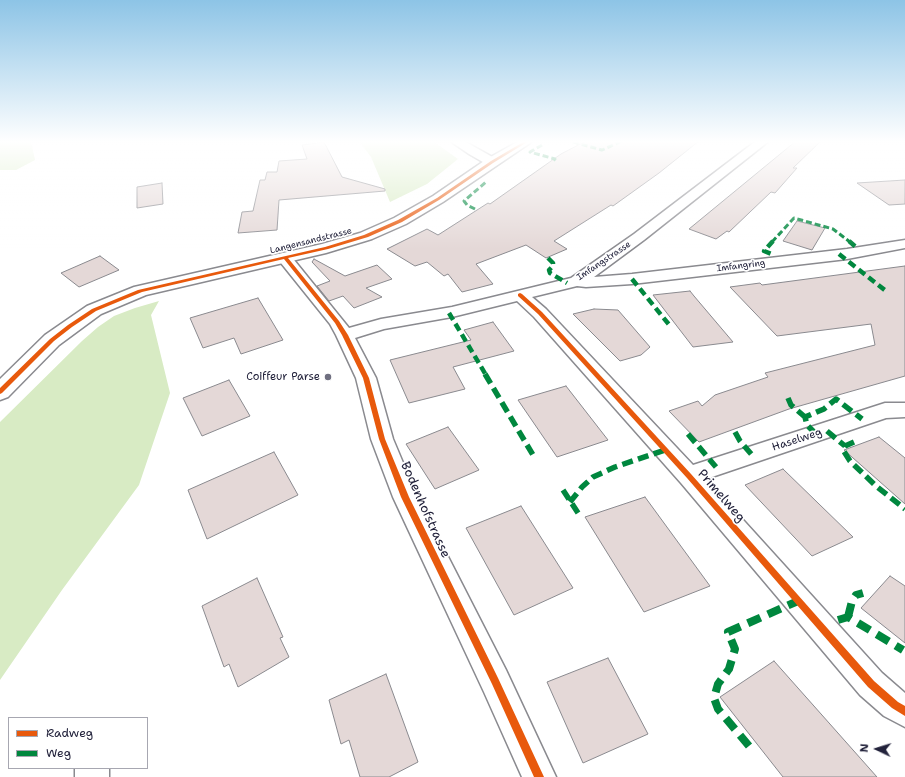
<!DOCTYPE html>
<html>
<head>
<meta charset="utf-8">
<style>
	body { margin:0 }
	#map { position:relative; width:905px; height:777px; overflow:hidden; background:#fff; font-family:"Shantell Sans",sans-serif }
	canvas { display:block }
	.legend { position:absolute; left:8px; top:717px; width:140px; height:52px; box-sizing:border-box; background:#fff; border:1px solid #a7a7b1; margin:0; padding:5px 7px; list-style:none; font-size:12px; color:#22223b }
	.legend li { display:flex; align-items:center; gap:8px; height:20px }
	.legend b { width:20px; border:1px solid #a7a7b1 }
	.north { position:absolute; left:857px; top:729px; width:40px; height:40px; -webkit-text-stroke:3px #fff; paint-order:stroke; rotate:274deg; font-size:11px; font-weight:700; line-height:16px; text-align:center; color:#22223b }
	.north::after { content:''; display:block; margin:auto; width:14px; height:18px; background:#22223b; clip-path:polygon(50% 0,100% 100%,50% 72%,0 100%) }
</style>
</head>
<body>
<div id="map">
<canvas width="905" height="777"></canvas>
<ul class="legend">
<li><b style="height:5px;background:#e8590c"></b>Radweg</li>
<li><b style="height:5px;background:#00873e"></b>Weg</li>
</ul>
<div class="north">N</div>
</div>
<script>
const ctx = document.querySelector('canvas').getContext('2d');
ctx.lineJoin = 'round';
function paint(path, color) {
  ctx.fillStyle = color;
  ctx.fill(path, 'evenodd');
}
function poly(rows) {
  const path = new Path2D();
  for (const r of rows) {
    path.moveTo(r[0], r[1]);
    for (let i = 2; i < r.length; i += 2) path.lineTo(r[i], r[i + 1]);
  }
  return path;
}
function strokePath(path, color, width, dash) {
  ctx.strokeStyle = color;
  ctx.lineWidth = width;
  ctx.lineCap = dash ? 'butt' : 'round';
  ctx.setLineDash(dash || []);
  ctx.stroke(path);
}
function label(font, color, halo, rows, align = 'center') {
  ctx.font = font + ' "Shantell Sans",sans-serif';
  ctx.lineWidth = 3.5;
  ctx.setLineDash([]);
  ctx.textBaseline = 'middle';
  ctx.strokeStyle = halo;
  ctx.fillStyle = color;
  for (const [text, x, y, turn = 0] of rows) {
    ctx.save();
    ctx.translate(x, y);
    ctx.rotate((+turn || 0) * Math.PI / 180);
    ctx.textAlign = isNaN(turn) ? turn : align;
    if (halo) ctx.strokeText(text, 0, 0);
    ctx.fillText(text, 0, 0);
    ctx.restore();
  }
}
const green = poly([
	[0,141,31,141,35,160,16,170,0,170],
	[359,141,433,141,458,159,427,184,390,202,371,157],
	[159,301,151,315,170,393,139,485,62,590,0,680,0,422,82,341,98,327,114,316,135,308]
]);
const building = poly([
	[586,141,699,141,659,173,613,206,611,205,554,241,567,249,546,258,526,245,476,264,493,284,462,292,448,274,444,276,427,262,415,266,387,249,427,229,438,235,488,203,490,204,561,154,586,141],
	[796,141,821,141,793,168,797,168,775,193,771,192,729,232,727,231,716,239,689,229,796,141],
	[324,142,342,177,385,189,385,191,279,200,277,230,238,233,242,212,253,211,260,180,265,180,267,172,277,172,279,161,307,159,302,145,324,142],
	[905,180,905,204,889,205,857,183,905,180],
	[162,183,163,204,137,208,137,187,162,183],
	[797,221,825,228,812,250,783,241,797,221],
	[100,256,119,270,79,287,61,273,100,256],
	[314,259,345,276,377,265,392,279,366,288,382,297,354,308,343,296,329,301,317,286,330,281,312,262,314,259],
	[905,266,905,376,789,409,699,442,669,411,698,401,702,406,715,395,768,377,765,373,875,345,871,324,777,336,730,287,760,283,762,285,905,266],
	[690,291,694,296,733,342,693,347,653,295,690,291],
	[258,298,283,340,241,354,234,338,203,348,190,318,258,298],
	[594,309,618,310,650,347,641,355,620,361,573,314,594,309],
	[493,322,514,351,453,367,465,389,409,403,390,360,471,340,464,330,493,322],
	[229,380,250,416,202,436,183,398,229,380],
	[566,386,608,440,557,457,518,400,566,386],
	[448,427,479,470,435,489,406,444,448,427],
	[879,437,905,458,905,504,844,450,879,437],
	[274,452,298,495,207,539,188,490,274,452],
	[783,469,853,537,812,556,745,485,783,469],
	[645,497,710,586,644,612,585,517,645,497],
	[521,506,573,588,514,615,466,528,521,506],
	[890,576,905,586,905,643,861,608,890,576],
	[257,578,283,637,280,638,289,657,238,687,229,664,224,667,202,606,257,578],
	[608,658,648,734,583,763,547,682,608,658],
	[774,661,877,777,783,777,720,697,774,661],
	[386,674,418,762,389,777,360,777,349,740,341,744,329,700,386,674]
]);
const street = poly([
	[452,141,464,141,496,159,498,162,496,165,488,165,469,154,453,143,452,141],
	[756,141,769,141,644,240,594,277,632,274,847,249,905,240,905,248,847,259,632,284,586,287,577,286,532,297,546,309,693,465,885,403,905,403,905,417,886,418,706,479,882,673,905,693,905,727,884,716,860,695,681,483,534,317,517,301,452,317,384,329,355,338,376,378,393,439,417,496,506,670,556,777,522,777,484,692,393,497,371,439,356,378,336,335,330,324,277,258,280,255,285,253,290,255,349,328,381,319,452,307,571,278,634,234,756,141],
	[75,768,109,768,109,777,75,777,75,768]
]);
const secondary = poly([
	[519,141,533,141,443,202,406,224,372,239,326,253,146,295,101,314,59,345,8,397,0,400,0,379,45,335,87,306,134,287,322,244,360,233,394,218,433,196,487,159,519,141]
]);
const quietFar3 = poly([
	[573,142,602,150,622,141],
	[542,145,530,152,555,159,551,162],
	[475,209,467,205,464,201,486,182],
	[772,242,794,218,833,229,850,242]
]);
const quietFar2 = poly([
	[773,241,764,251,774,255],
	[849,241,856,247],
	[839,254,886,291],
	[548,258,553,263,553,266,549,270,550,273,567,283],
	[632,279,671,327],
	[449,313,486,375]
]);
const quietFar1 = poly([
	[485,374,533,455],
	[788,398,791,405,805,417],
	[827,431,845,446],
	[735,432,740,441,752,455],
	[688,434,716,467],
	[816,434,807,425,805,417,824,409,836,399,862,419],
	[854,442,845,446,843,450,850,461,876,486,905,509],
	[563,490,580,516],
	[570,502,582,487,593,477,615,467,665,450]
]);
const quiet = poly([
	[848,617,852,601,856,595,863,593],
	[838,620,848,617,903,650],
	[749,746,718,709,714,698,718,684,729,669,735,649,728,632,798,601]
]);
const cycleway = poly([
	[525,141,529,141,493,163,439,200,402,222,368,237,328,249,288,258,339,321,348,335,369,378,385,439,409,497,498,678,544,777,534,777,492,684,401,497,379,439,363,378,342,335,335,323,284,259,142,292,96,311,72,327,54,341,2,393,0,394,0,388,50,339,68,325,92,309,138,290,325,247,364,235,398,220,437,198,491,161,525,141],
	[520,293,522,294,542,312,691,474,874,681,898,702,905,706,905,716,892,708,868,687,687,478,538,314,518,296,518,294,520,293]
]);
const markers = [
	[328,377,4,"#6f6f80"]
];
const farStreetnames = [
	["Langensandstrasse",311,241,-14],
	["Imfangstrasse",604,261,-34],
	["Imfangring",741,266,-7]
];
const poiNames = [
	["Coiffeur Parse",320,377]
];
const streetNames = [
	["Haselweg",797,440,-18]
];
const nearStreetnames = [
	["Primelweg",721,496,49],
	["Bodenhofstrasse",425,510,66]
];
paint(green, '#d8ebc4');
paint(building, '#e4d8d7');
strokePath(building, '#8a8a8f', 1);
strokePath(street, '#8a8a8f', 3);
strokePath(secondary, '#8a8a8f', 3);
paint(street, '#fff');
paint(secondary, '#fff');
strokePath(quietFar3, '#00873e', 3, [6, 3]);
strokePath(quietFar2, '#00873e', 4.5, [8, 4.5]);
strokePath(quietFar1, '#00873e', 5.5, [11, 5.5]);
strokePath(quiet, '#00873e', 8, [14, 8]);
paint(cycleway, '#e8590c');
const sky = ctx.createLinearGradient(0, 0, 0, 249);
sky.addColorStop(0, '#8dc4e6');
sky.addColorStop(0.57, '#fff');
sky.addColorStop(1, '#ffffff00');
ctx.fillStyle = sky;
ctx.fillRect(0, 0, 905, 249);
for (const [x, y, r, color] of markers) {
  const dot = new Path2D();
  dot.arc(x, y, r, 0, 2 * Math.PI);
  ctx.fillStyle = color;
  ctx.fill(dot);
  strokePath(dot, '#fff', 1.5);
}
label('9px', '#22223b', '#fff', farStreetnames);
label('11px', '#22223b', '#fff', poiNames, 'right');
label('11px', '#22223b', '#fff', streetNames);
label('13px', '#22223b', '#fff', nearStreetnames);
</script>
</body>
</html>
